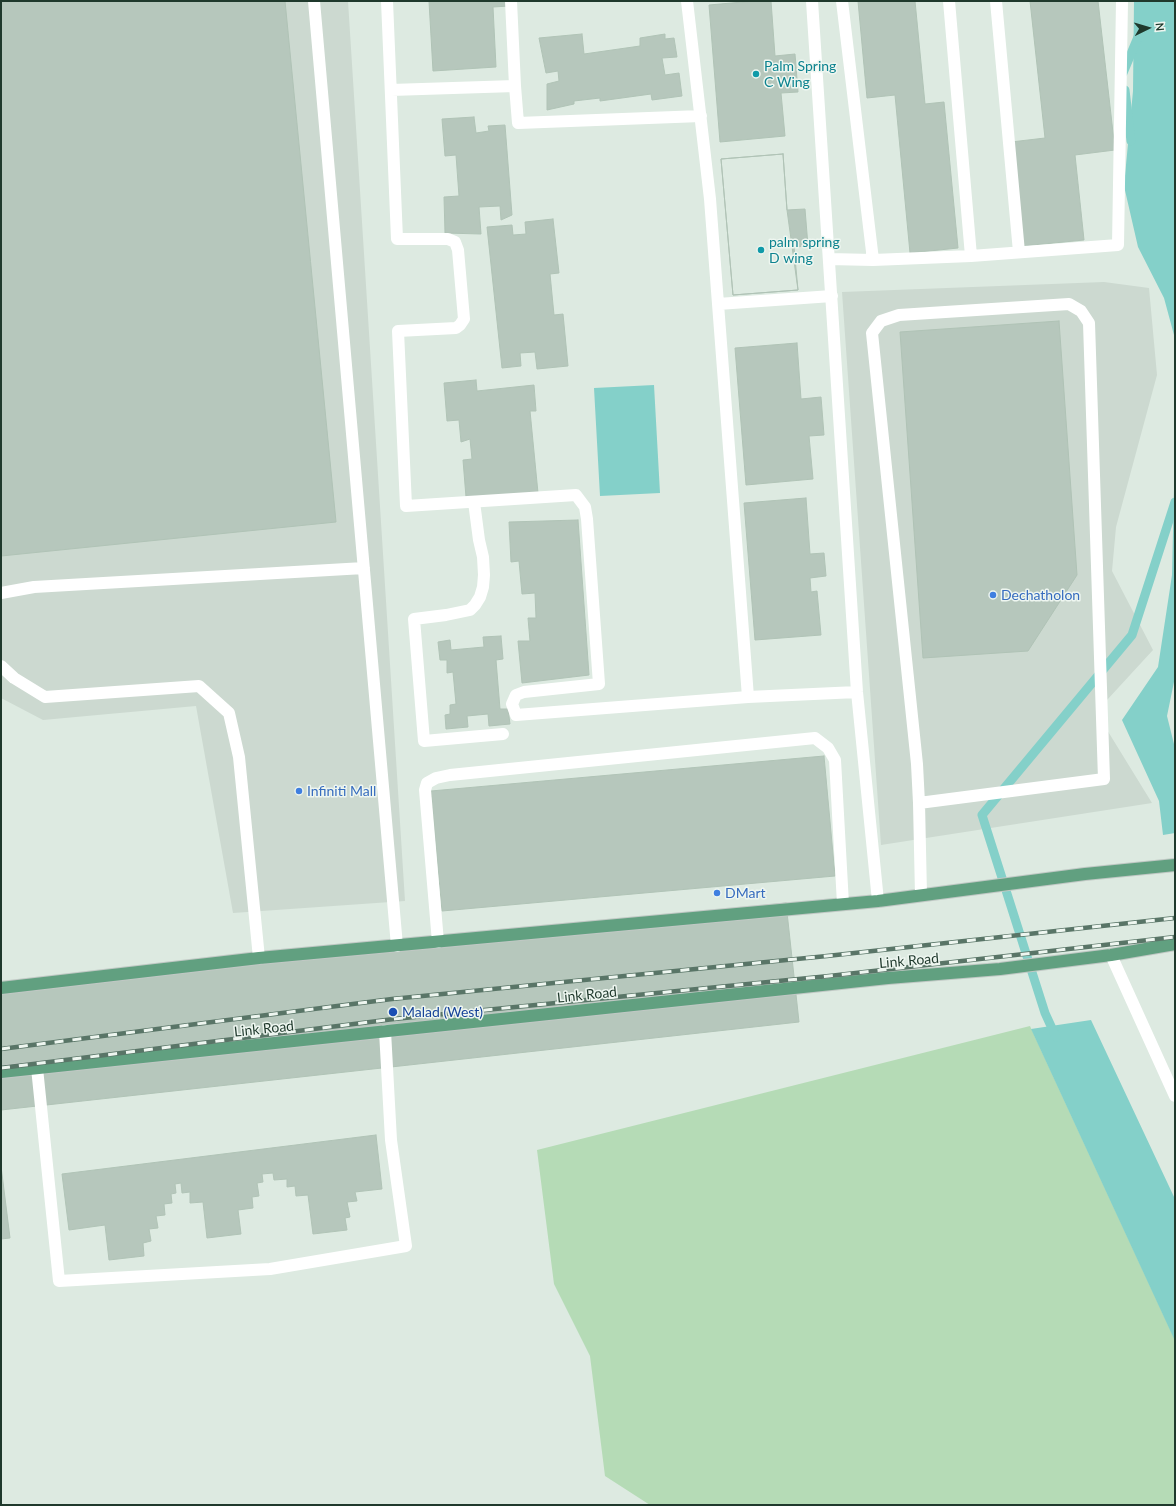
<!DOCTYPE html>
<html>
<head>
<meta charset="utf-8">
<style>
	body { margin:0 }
	#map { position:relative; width:1176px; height:1506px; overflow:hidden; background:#ddeae1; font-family:Lato,sans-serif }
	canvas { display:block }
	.frame { position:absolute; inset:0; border:2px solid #1f392c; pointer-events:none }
	.north { position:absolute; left:1128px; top:8px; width:40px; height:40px; -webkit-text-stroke:3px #eef6f0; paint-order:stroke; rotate:85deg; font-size:11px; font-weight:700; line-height:16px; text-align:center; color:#1f392c }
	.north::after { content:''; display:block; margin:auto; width:14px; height:18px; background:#1f392c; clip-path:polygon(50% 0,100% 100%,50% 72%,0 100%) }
</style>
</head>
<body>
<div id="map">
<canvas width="1176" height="1506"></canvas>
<div class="frame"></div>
<div class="north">N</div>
</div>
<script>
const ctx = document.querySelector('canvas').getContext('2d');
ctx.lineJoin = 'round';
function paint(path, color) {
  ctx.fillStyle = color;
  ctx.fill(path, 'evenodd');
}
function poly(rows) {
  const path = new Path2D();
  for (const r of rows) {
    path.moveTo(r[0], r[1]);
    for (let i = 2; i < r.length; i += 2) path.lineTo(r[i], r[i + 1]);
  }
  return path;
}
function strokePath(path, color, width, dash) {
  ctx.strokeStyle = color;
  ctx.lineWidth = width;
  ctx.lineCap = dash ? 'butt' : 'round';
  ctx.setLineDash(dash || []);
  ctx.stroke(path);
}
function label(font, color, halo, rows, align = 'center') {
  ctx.font = font + ' Lato,sans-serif';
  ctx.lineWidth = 3;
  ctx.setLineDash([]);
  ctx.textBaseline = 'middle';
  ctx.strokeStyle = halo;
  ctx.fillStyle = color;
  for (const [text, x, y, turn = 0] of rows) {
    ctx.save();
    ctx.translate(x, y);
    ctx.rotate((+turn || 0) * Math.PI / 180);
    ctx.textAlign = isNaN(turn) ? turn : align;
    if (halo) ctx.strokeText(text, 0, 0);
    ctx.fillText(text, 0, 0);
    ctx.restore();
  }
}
const built = poly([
	[1,1,348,1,405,901,233,913,196,706,43,720,1,698],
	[1104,282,1149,288,1157,375,1116,527,1112,571,1153,650,1096,712,1152,803,881,845,842,292]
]);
const green = poly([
	[1030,1026,1175,1340,1175,1505,650,1505,605,1476,590,1356,554,1284,537,1150]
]);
const water = poly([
	[1134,1,1175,1,1175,346,1174,335,1164,298,1138,247,1124,186,1133,91],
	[654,385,660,493,600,496,594,388],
	[1175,446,1175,677,1167,716,1175,748,1175,833,1163,835,1159,801,1122,720,1158,667,1172,575],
	[1091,1020,1175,1199,1175,1341,1031,1029]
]);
const stream = poly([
	[1123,73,1138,37],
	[1125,90,1131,141],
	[1056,1037,1045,1013,982,815,1132,635,1175,502]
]);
const building = poly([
	[1,1,285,1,336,522,1,556,1,1],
	[429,1,509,1,509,6,493,7,496,67,433,71,429,1],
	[754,1,771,1,775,56,795,54,798,92,781,93,785,136,720,142,709,5,754,1],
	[858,1,915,1,925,104,944,102,958,248,910,253,895,95,867,98,858,1],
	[1030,1,1098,1,1115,150,1075,155,1084,240,1023,246,1011,142,1045,138,1030,1],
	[582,34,584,54,640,46,640,38,665,34,665,39,674,38,677,57,662,58,665,75,679,73,682,96,652,100,651,94,600,101,600,98,574,101,574,104,547,110,547,84,559,81,558,71,546,73,539,38,582,34],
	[474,117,476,133,489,131,488,126,505,125,512,215,501,220,500,206,479,207,481,234,445,233,444,197,459,196,456,155,445,156,442,119,474,117],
	[783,154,787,210,805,209,808,246,794,247,798,290,733,295,721,159,783,154],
	[783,154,787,210,798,290,733,295,721,159,783,154],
	[553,219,559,273,550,274,554,315,563,314,568,366,537,369,535,352,520,353,521,366,502,368,487,227,512,225,513,235,526,234,525,222,553,219],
	[1059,321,1077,575,1028,651,923,658,900,332,1059,321],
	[797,343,801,399,821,397,824,435,809,436,813,479,746,485,735,348,797,343],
	[476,380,477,391,534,385,536,411,530,411,538,493,466,497,463,460,472,459,470,439,461,442,459,420,447,421,444,383,476,380],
	[806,498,810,554,824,553,826,576,810,578,811,592,817,591,821,635,755,640,744,503,806,498],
	[578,520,589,675,522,683,518,641,530,641,528,618,536,618,535,593,522,594,519,561,511,562,509,522,578,520],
	[501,636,503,659,496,660,500,709,508,709,510,724,489,726,488,714,467,716,468,727,446,729,445,715,450,714,450,705,456,704,453,672,447,673,447,660,440,660,438,642,450,640,451,650,484,647,483,637,501,636],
	[824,756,835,876,442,911,431,791,824,756],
	[786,903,799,1022,1,1110,1,989,786,903],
	[376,1135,382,1189,355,1192,357,1201,347,1202,350,1217,345,1218,347,1230,313,1234,308,1195,296,1196,295,1186,287,1187,287,1179,274,1180,273,1173,262,1174,263,1182,257,1183,259,1196,252,1197,253,1208,238,1210,241,1234,207,1238,203,1202,190,1203,190,1192,182,1193,181,1183,175,1184,176,1193,171,1194,172,1203,164,1204,165,1215,156,1216,158,1228,149,1229,151,1241,143,1243,144,1256,109,1260,105,1225,69,1230,62,1174,376,1135],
	[1,1166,10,1238,1,1239,1,1166]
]);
const lane = poly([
	[314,1,397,946],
	[1,593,34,587,364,568],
	[1,666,14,678,45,697,199,686,229,713,239,757,259,958],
	[919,803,1104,779,1089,323,1081,311,1069,304,899,315,881,321,872,333,917,764,919,803,921,895],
	[438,942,425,790,427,783,436,778,450,775,815,738,828,748,835,760,843,904],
	[37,1068,59,1281,270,1269,406,1246,391,1140,385,1031]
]);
const street = poly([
	[387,1,397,239,448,239,455,242,458,250,464,319,460,325,456,328,398,331,406,506,576,495,585,507,587,519,599,684,524,692,516,695,512,704,516,715,748,697,857,692],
	[511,1,515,86,518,123,701,116],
	[687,1,710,199,748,697],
	[812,1,857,692,878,901],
	[842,1,873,260],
	[949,1,971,256],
	[996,1,1019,252],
	[391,90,515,86],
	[829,259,873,260,971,256,1118,245,1122,1],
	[718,304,832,296],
	[474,502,479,540,483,557,484,575,483,587,480,597,475,605,470,610,446,615,414,619,424,741,503,734],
	[1111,955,1175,1096]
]);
const primary = poly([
	[1,988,259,958,878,901,1085,874,1175,865],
	[1,1072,888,978,1000,969,1111,955,1175,944]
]);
const rail = poly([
	[1,1049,392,999,827,956,1175,918],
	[1,1068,394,1019,829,976,1175,937]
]);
const markers = [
	[756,74,4,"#0f9aa8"],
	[761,250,4,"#0f9aa8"],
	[993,595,4,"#3f7fe0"],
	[299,791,4,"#3f7fe0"],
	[717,893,4,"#3f7fe0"],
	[393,1012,5,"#1a4fb4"]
];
const cultureNames = [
	["Palm Spring",764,66],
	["C Wing",764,82],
	["palm spring",769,242],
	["D wing",769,258]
];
const shopNames = [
	["Dechatholon",1001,595],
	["Infiniti Mall",307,791],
	["DMart",725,893]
];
const streetNames = [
	["Link Road",909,961,-5],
	["Link Road",587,995,-6],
	["Link Road",264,1029,-6]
];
const transitNames = [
	["Malad (West)",402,1012]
];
paint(built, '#ccd9d0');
paint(green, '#b5dbb6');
paint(water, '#84d0c9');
strokePath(stream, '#84d0c9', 9);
paint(building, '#b6c7bc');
strokePath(building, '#b0c3b6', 1);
strokePath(primary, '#c0c8c4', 14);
strokePath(lane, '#fff', 12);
strokePath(street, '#fff', 12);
strokePath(primary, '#61a080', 12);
strokePath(rail, '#597567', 4.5);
strokePath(rail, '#eef6f0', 3, [9]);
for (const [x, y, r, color] of markers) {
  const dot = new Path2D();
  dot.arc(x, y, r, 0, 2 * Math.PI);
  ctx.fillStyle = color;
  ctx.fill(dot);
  strokePath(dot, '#eef6f0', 1.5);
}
label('14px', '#0d838f', '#eef6f0', cultureNames, 'left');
label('14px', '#366cbe', '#eef6f0', shopNames, 'left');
label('14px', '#1f392c', '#eef6f0', streetNames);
label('14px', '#164399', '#eef6f0', transitNames, 'left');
</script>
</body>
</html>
